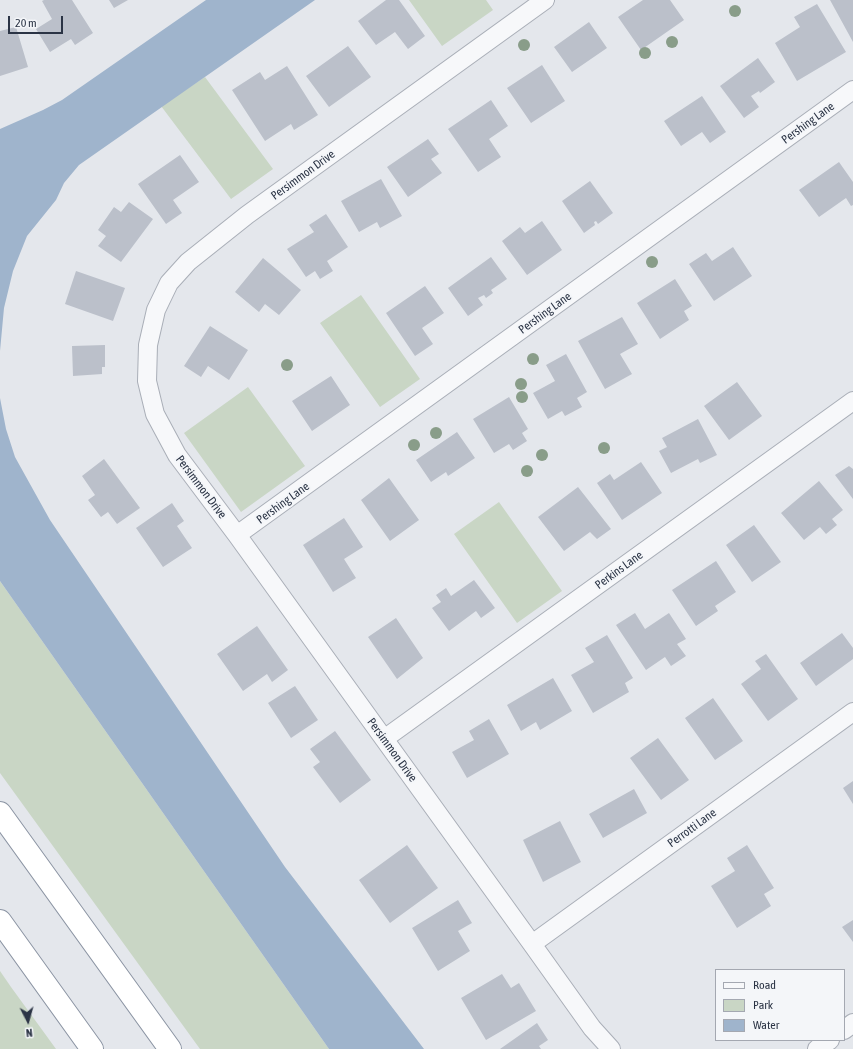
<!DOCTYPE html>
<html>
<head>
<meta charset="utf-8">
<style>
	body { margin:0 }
	#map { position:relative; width:853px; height:1049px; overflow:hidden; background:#e4e7ec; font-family:"Asap Condensed",sans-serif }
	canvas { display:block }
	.legend { position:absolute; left:715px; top:969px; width:130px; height:72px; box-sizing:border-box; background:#f4f6f9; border:1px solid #a4a8b1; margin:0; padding:5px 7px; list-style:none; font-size:12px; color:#2b3445 }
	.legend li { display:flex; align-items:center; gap:8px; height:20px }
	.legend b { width:20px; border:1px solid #a4a8b1 }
	.north { position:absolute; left:8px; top:1001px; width:40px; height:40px; -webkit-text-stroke:3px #f4f6f9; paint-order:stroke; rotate:174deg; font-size:11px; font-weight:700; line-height:16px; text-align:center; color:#2b3445 }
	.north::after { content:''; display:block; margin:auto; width:14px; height:18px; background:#2b3445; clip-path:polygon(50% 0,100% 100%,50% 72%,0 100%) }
	.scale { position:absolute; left:8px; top:16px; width:55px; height:18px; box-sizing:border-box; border:2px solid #2b3445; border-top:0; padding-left:5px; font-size:12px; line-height:14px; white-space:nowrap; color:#2b3445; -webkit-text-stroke:3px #f4f6f9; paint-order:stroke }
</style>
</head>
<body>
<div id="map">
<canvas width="853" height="1049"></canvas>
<ul class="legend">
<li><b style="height:5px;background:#f7f8fa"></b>Road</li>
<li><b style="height:11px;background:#c9d6c5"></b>Park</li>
<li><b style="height:11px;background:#9fb4cc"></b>Water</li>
</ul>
<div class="north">N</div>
<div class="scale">20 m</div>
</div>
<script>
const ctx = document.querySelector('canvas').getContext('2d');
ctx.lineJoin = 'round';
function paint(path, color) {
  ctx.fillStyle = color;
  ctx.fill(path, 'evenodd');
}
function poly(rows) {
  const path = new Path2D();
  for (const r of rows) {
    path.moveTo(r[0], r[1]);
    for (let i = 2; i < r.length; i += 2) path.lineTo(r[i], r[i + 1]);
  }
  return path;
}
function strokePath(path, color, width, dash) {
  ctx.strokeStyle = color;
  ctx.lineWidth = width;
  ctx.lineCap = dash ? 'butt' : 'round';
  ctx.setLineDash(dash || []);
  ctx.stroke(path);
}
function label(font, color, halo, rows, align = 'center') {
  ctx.font = font + ' "Asap Condensed",sans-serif';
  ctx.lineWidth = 4;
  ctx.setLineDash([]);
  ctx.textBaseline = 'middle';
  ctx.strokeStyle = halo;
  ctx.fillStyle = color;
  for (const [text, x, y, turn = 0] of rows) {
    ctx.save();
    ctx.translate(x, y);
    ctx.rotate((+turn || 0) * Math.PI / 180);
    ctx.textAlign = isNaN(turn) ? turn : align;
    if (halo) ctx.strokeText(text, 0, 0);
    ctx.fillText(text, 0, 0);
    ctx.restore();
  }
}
const green = poly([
	[409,0,486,0,493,10,442,46],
	[205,77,273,169,231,199,161,106],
	[361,295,420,379,380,407,320,323],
	[248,387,305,466,241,512,184,433],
	[499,502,562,591,517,623,454,534],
	[0,581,329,1049,200,1049,0,773],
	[0,971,11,987,56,1049,0,1049]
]);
const water = poly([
	[206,0,315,0,79,165,64,183,56,200,27,236,13,271,4,308,0,351,0,129,43,110,62,100],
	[0,398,6,429,15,457,50,520,285,867,424,1049,329,1049,0,581]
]);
const building = poly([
	[44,0,72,0,93,33,75,45,71,39,50,52,36,29,52,19,42,1],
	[109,0,128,0,114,8],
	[386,0,399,0,425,36,408,49,395,32,376,45,358,21],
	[643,0,670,0,684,20,641,50,618,17],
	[830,0,853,0,853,42],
	[817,4,846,52,797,81,775,43,800,27,794,17],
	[589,22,607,48,572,72,554,47],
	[16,27,28,67,0,76,0,31],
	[348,46,371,77,329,107,306,76],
	[758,58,775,82,760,93,759,91,751,96,759,107,744,118,720,86],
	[542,65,565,101,531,123,507,88],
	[287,66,318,115,294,130,291,124,265,141,232,90,260,72,265,80],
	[702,96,726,132,710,143,702,132,681,146,664,121],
	[491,100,508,126,489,139,501,157,478,172,448,129],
	[428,139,439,154,431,159,442,173,408,197,387,167],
	[180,155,199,182,173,200,182,213,166,224,138,184],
	[839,162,853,182,853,205,851,206,846,198,819,217,799,190],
	[381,179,402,216,380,228,377,222,359,232,341,201],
	[590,181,613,213,598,224,596,221,594,222,595,225,584,233,562,201],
	[129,202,153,219,121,262,98,246,106,236,98,230,114,207,121,212],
	[326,214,348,247,327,261,333,271,320,279,315,271,306,277,287,249,314,232,309,225],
	[542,221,562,250,527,275,502,241,520,227,525,233],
	[733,247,752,276,714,301,689,264,706,253,712,261],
	[491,257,507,279,491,290,493,293,486,298,484,295,478,298,483,305,468,316,448,288],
	[263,258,301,290,279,315,265,304,259,312,235,292],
	[76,271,125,288,113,321,65,304],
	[675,279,692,306,684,311,689,320,660,339,637,303],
	[425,286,444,313,422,328,433,344,415,356,386,313],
	[622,317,638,344,620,354,632,374,605,389,578,341],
	[210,326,248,350,229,380,208,366,201,377,184,366],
	[105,345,105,367,102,367,102,374,73,376,72,346],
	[566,354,587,392,577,398,582,407,565,416,562,411,548,419,533,393,555,381,546,365],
	[331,376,350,405,312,431,292,401],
	[737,382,762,416,729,440,704,406],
	[509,397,528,429,522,433,527,441,513,450,509,444,494,453,473,419],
	[698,419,717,455,700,463,698,459,671,473,659,451,667,447,662,438],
	[457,432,475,458,448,476,446,472,431,482,416,460],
	[104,459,140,508,117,524,108,512,101,517,88,500,95,495,82,476],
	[641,462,662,493,622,520,597,483,610,474,614,480],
	[849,466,853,469,853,499,835,475],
	[389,478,419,520,390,541,361,500],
	[819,481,843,510,832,519,837,525,826,534,820,527,804,540,781,513],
	[578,487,611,529,597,539,590,532,564,551,538,517],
	[172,503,184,521,177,526,192,548,163,567,136,528],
	[344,518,363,547,344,559,356,578,333,592,303,545],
	[754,525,781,562,752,582,726,545],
	[716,561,736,592,715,606,718,611,696,626,672,590],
	[474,580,495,608,481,618,476,611,449,631,432,608,441,602,436,595,446,588,451,596],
	[635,613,645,629,669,613,686,639,677,644,686,656,671,666,665,657,646,670,616,625],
	[396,618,423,658,397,679,368,637],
	[257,626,288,670,272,682,267,674,243,691,217,654],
	[842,633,853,648,853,659,816,686,800,663],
	[607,635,633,678,625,683,629,692,593,713,571,675,594,662,585,648],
	[766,654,798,699,768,721,741,684,761,669,755,661],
	[553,678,572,711,540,730,536,722,521,731,507,705],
	[295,686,318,720,291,738,268,703],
	[713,698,743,741,715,760,685,718],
	[489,719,509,754,467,778,452,752,474,740,469,731],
	[335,731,371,780,340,803,313,767,320,762,310,749],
	[658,738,689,780,661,800,630,758],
	[853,781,853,804,843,788],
	[634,789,647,813,603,838,589,814],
	[560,821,581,862,543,882,523,840],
	[407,845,438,888,390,923,359,880],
	[747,845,774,888,764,894,771,906,737,928,711,886,735,871,727,858],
	[458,900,472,923,458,931,470,951,438,971,412,928],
	[853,920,853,942,842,927],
	[502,974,511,988,519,983,536,1011,486,1040,461,998],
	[537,1023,548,1040,539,1046,541,1049,500,1049]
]);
const minor = poly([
	[545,0,247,215,188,262,169,283,156,310,148,345,147,381,155,414,177,455,237,535,532,944,592,1028,611,1049],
	[237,535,853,90],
	[384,739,853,401],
	[532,944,853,712],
	[844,1030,853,1023],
	[817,1049,830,1040]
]);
const motorway = poly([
	[0,813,170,1049],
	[0,921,92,1049]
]);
const trees = [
	[735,11],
	[672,42],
	[524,45],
	[645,53],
	[652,262],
	[533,359],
	[287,365],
	[521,384],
	[522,397],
	[436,433],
	[414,445],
	[604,448],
	[542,455],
	[527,471]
];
const streetNames = [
	["Pershing Lane",808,123,-36],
	["Persimmon Drive",303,175,-36],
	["Pershing Lane",545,313,-36],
	["Persimmon Drive",201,487,53],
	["Pershing Lane",283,503,-36],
	["Perkins Lane",619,570,-36],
	["Persimmon Drive",392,750,54],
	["Perrotti Lane",692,828,-36]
];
paint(green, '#c9d6c5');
paint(water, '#9fb4cc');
paint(building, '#bbc0ca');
strokePath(minor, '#a9aeb7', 20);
strokePath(motorway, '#8b94a3', 24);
strokePath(minor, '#f7f8fa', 18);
strokePath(motorway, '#fff', 22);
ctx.fillStyle = '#899d89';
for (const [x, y] of trees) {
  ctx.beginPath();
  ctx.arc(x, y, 6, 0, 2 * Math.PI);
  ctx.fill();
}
label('12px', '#2b3445', '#f4f6f9', streetNames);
</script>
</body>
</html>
